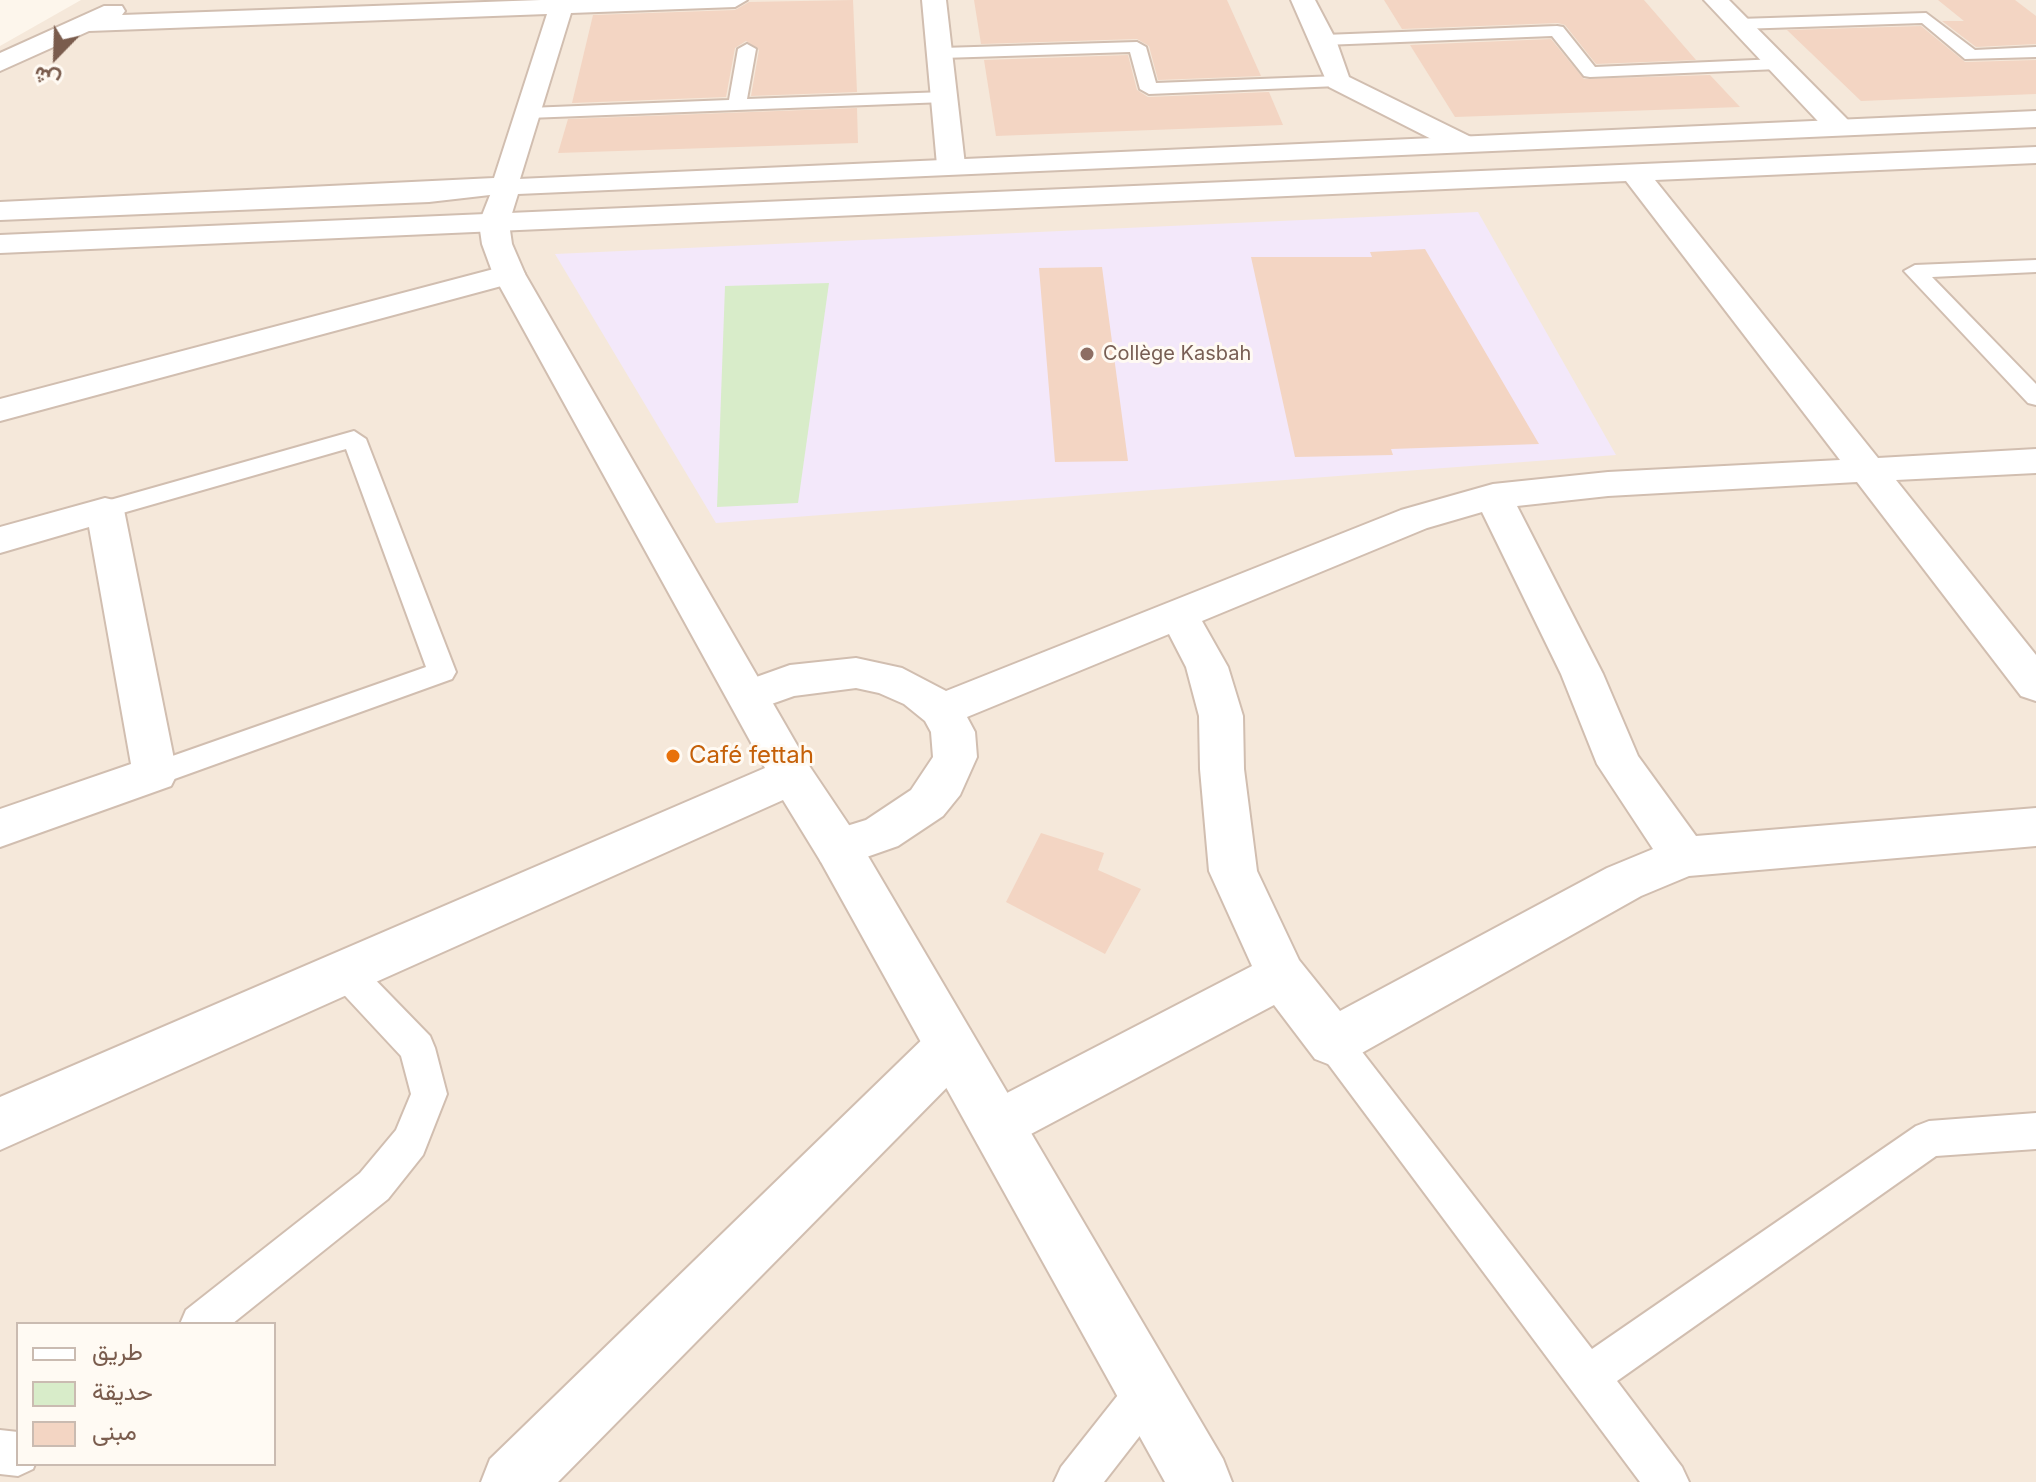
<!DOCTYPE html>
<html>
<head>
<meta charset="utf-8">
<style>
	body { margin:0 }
	#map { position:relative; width:2036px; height:1482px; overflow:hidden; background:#fdf6ec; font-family:Inter,Vazirmatn,sans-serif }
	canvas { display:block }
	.legend { position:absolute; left:16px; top:1322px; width:260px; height:144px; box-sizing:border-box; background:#fffaf3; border:2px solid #cabbb1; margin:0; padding:10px 14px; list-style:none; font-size:24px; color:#7a5c4d }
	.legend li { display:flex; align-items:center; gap:16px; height:40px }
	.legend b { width:40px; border:2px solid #cabbb1 }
	.north { position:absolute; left:16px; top:16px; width:80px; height:80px; -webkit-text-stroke:6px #fffaf3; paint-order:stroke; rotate:203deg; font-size:22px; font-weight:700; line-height:32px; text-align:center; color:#7a5c4d }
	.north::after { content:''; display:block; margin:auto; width:28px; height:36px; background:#7a5c4d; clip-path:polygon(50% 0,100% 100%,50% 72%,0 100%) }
</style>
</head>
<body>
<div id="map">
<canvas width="2036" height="1482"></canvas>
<ul class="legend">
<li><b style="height:10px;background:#fff"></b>طريق</li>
<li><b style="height:22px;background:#d8ecc9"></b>حديقة</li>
<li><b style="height:22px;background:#f3d5c3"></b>مبنى</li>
</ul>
<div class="north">ش</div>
</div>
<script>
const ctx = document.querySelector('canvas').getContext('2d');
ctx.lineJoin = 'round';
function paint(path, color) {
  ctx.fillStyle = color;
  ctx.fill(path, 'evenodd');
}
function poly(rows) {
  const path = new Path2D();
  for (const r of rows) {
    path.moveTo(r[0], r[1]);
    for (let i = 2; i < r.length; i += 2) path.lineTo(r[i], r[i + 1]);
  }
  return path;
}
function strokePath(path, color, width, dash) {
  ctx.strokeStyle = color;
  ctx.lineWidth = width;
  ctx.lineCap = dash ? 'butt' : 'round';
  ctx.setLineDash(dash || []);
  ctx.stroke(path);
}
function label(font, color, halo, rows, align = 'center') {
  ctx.font = font + ' Inter,sans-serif';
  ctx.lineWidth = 6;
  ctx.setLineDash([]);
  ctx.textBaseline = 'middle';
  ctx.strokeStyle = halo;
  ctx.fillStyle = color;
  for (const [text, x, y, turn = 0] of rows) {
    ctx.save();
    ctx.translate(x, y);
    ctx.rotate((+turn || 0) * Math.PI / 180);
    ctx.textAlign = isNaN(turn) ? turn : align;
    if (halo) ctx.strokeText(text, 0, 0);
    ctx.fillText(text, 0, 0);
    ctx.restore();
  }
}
const residential = poly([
	[81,0,2036,0,2036,1482,0,1482,0,46],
	[18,1324,274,1324,274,1464,18,1464]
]);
const education = poly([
	[1478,212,1616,455,716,523,555,254]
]);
const green = poly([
	[829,283,798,503,717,507,725,286]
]);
const building = poly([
	[853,0,857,92,751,96,759,50,746,41,735,48,726,97,572,103,593,15,735,10,749,2],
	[974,0,1227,0,1261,76,1158,80,1149,46,1137,39,981,44],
	[1384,0,1644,0,1696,60,1596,64,1565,25,1558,23,1402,29],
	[1938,0,2015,0,2036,16,2036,44,1976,47,1942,21,1964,21],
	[1921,26,1965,62,2036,60,2036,94,1861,101,1787,30],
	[1551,39,1584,79,1710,75,1740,107,1455,117,1410,45],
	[1128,55,1137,90,1148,97,1269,92,1283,125,996,136,984,60],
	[857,108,858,143,558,153,568,119],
	[1425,249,1539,444,1391,449,1393,455,1295,457,1251,257,1372,257,1370,252],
	[1102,267,1128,461,1055,462,1039,268],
	[1041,833,1104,853,1098,870,1141,889,1105,954,1006,902]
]);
const service = poly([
	[1926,13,1975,50,2036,47,2036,57,1965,59,1922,23,1739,29,1731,24,1739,19,1926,13],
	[1557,26,1563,27,1595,67,1778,59,1787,64,1778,69,1590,77,1584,76,1552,36,1324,45,1316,40,1324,35,1557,26],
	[1137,42,1146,47,1156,83,1338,76,1347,81,1338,86,1149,94,1140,89,1130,52,942,58,933,53,942,48,1137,42],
	[747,44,756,49,747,99,945,92,954,97,945,102,528,118,519,113,528,108,729,100,738,49,747,44],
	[2036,260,2036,272,1932,277,2036,384,2036,405,2028,403,1904,271,1915,265,2036,260],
	[354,431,366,439,456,672,452,679,166,782,155,786,144,782,140,774,144,766,426,667,346,449,105,518,96,516,92,510,96,504,354,431],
	[346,958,358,962,430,1036,435,1048,447,1094,423,1155,388,1199,232,1324,180,1324,186,1310,360,1173,396,1130,411,1094,401,1056,334,984,329,973,334,962,346,958],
	[1333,1026,1346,1031,1592,1349,1916,1126,1929,1121,2036,1113,2036,1149,1936,1156,1617,1381,1682,1467,1689,1482,1640,1482,1320,1053,1315,1042,1320,1031,1333,1026],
	[1148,1370,1163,1376,1169,1391,1163,1406,1104,1482,1054,1482,1061,1467,1133,1376,1148,1370],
	[0,1430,18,1432,18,1464,35,1464,33,1469,18,1476,0,1474,0,1430]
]);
const minor = poly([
	[541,0,747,0,735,7,571,13,516,192,429,202,0,220,0,202,494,178,547,14,89,31,0,71,0,53,104,6,122,6,125,11,122,15,541,0],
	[922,0,946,0,965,165,961,171,951,173,941,171,937,165,922,0],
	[1291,0,1315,0,1336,40,1349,77,1473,138,1477,144,1473,150,1453,150,1329,87,1291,0],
	[1704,0,1729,0,1850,122,1854,128,1850,134,1830,134,1704,0],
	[2036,147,2036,163,1655,180,1878,458,2036,449,2036,473,1896,480,2036,655,2036,701,2021,696,1857,482,1608,496,1517,506,1603,674,1638,756,1696,836,2036,808,2036,846,1689,876,1641,896,1351,1059,1333,1066,1315,1059,1274,1005,997,1152,978,1144,970,1126,978,1108,1252,966,1209,871,1200,769,1199,716,1186,667,1169,634,967,717,975,732,977,757,960,795,943,816,898,846,838,867,821,862,815,848,821,834,866,820,911,790,933,757,931,732,925,721,904,704,879,693,856,688,794,696,749,712,734,707,728,696,734,685,790,665,856,658,902,668,946,691,1401,510,1493,484,1608,472,1840,460,1626,181,0,253,0,235,2036,147],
	[1482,512,1561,674,1597,764,1653,849,1607,868,1340,1011,1299,960,1257,871,1244,769,1243,716,1228,667,1202,621,1427,528,1482,512],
	[509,265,520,267,525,274,520,281,0,421,0,399,509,265],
	[105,498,118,501,124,510,177,774,171,786,0,847,0,809,131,764,89,527,0,553,0,527,105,498],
	[951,1023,970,1030,977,1047,970,1064,558,1482,481,1482,490,1459,932,1030,951,1023]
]);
const tertiary = poly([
	[2036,111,2036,127,518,194,509,223,512,244,525,274,808,764,855,834,1223,1459,1232,1482,1165,1482,821,862,783,800,0,1150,0,1097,765,768,493,274,482,244,479,223,496,180,2036,111]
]);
const markers = [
	[1087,354,8,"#8d6e63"],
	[673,756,8,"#e8710a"]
];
const farEducationnames = [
	["Collège Kasbah",1103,354]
];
const foodNames = [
	["Café fettah",689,756]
];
paint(residential, '#f5e8da');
paint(education, '#f3e8fa');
paint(green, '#d8ecc9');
paint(building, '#f3d5c3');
strokePath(service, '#d1beb0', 4);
strokePath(minor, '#d1beb0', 4);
strokePath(tertiary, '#d1beb0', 4);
paint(service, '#fff');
paint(minor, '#fff');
paint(tertiary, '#fff');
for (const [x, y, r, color] of markers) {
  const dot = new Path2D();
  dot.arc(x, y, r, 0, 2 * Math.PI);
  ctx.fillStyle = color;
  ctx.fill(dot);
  strokePath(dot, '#fffaf3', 3);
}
label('20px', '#785e54', '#fffaf3', farEducationnames, 'left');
label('24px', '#c56008', '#fffaf3', foodNames, 'left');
</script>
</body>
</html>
